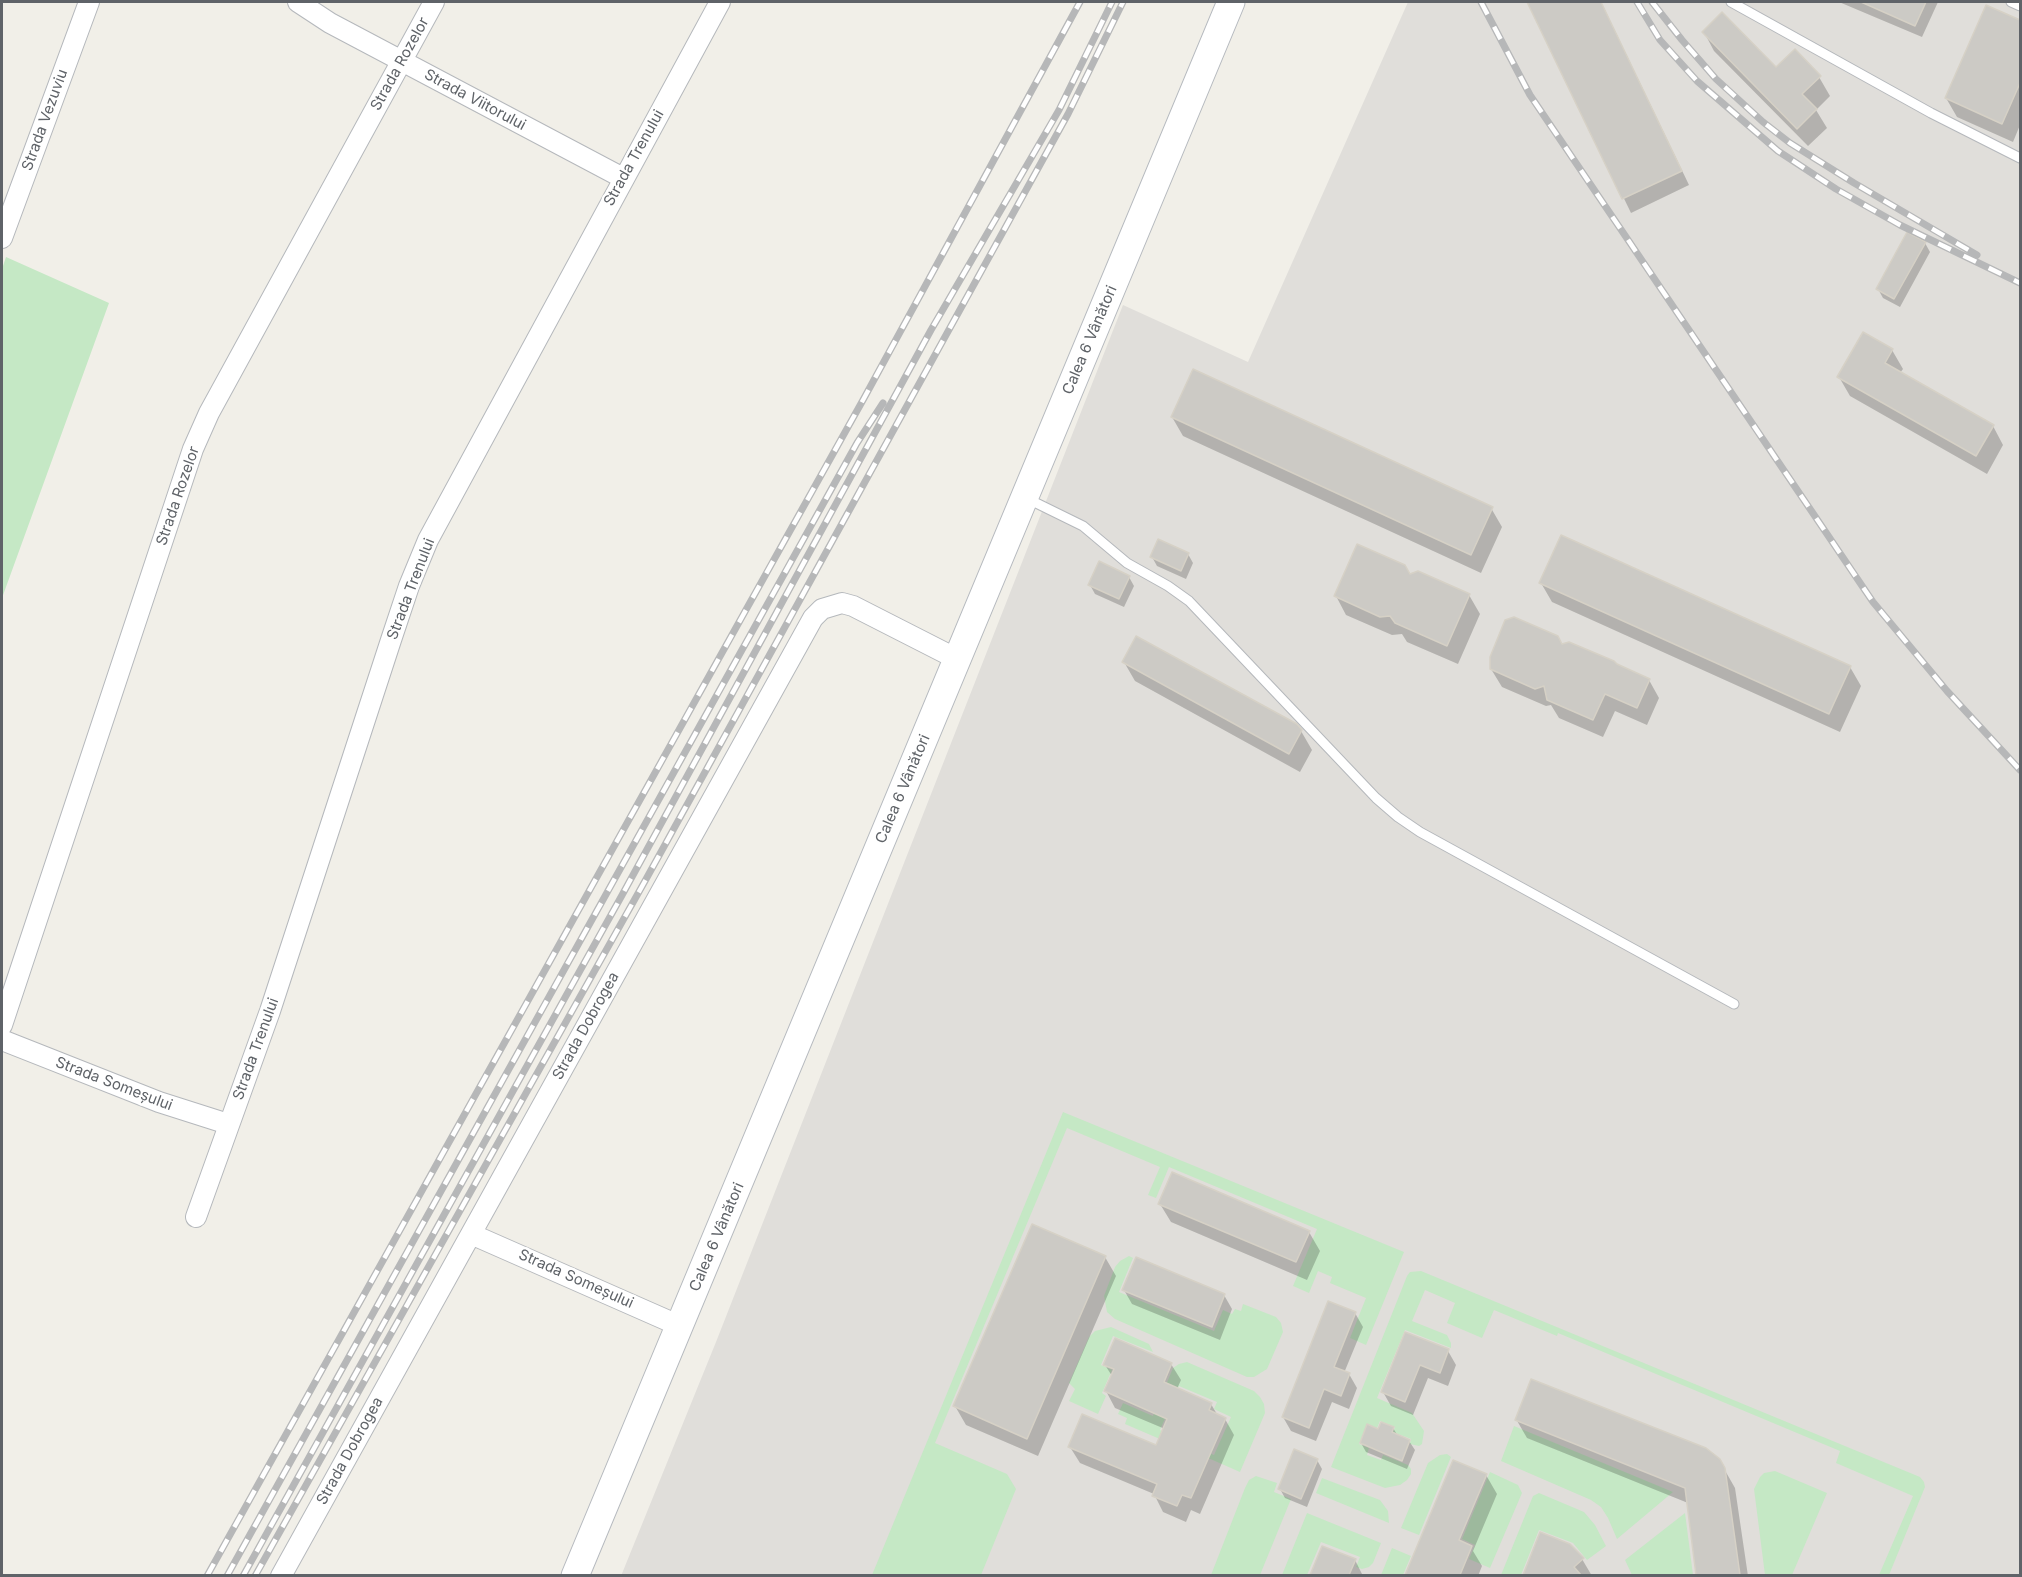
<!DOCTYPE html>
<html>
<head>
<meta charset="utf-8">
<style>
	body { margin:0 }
	#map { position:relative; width:2022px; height:1577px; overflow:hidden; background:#f1efe8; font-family:Inter,sans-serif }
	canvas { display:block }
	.frame { position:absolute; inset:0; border:3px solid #5f6368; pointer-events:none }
</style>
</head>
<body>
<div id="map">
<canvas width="2022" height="1577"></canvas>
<div class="frame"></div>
</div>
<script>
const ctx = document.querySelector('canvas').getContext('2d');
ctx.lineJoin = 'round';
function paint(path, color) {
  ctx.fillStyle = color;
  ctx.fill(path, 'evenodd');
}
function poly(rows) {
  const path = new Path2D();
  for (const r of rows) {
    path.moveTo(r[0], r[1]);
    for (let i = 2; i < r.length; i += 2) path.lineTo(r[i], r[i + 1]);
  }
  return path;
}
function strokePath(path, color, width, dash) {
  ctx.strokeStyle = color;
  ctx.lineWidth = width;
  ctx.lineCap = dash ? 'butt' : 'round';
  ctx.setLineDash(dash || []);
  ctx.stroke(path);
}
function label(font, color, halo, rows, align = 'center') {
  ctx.font = font + ' Inter,sans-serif';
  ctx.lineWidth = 5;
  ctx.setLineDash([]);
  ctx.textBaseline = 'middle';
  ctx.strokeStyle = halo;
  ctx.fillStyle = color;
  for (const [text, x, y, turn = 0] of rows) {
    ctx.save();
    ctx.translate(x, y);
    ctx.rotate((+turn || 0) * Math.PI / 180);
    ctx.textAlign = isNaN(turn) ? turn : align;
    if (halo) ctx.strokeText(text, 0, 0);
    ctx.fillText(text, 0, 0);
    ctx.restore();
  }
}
const industrial = poly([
	[1408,2,2020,2,2020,1575,621,1576,716,1342,1123,305,1248,362]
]);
const green = poly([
	[6,257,109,303,2,598,2,269],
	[1063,1112,1404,1252,1366,1345,1350,1338,1366,1298,1330,1283,1332,1277,1318,1271,1309,1293,1293,1286,1317,1229,1169,1167,1156,1198,1148,1195,1160,1167,1067,1128,935,1443,1007,1474,1016,1489,981,1575,872,1575],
	[1129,1256,1133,1258,1119,1292,1214,1331,1223,1310,1232,1314,1235,1309,1241,1311,1243,1304,1276,1317,1281,1323,1283,1332,1267,1369,1254,1377,1247,1377,1115,1319,1107,1312,1104,1296,1115,1267,1120,1261],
	[1421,1271,1920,1477,1924,1482,1925,1487,1889,1575,1879,1575,1913,1496,1836,1463,1840,1451,1558,1333,1557,1336,1494,1310,1482,1338,1447,1323,1455,1303,1425,1290,1412,1321,1447,1335,1451,1343,1451,1348,1405,1330,1377,1398,1412,1413,1424,1431,1422,1444,1419,1446,1410,1444,1411,1439,1393,1432,1395,1427,1380,1421,1377,1428,1367,1424,1359,1444,1369,1448,1367,1455,1381,1460,1383,1455,1408,1465,1411,1469,1411,1474,1407,1480,1400,1485,1385,1488,1331,1467,1407,1276,1410,1272],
	[1111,1327,1149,1344,1153,1352,1113,1336,1101,1365,1112,1370,1102,1393,1106,1396,1098,1414,1069,1401,1075,1389,1069,1383,1089,1337,1095,1331],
	[1187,1362,1254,1391,1260,1397,1264,1404,1265,1413,1240,1472,1199,1454,1201,1450,1214,1455,1231,1417,1214,1409,1217,1402,1179,1386,1160,1430,1186,1442,1183,1449,1125,1424,1127,1418,1118,1414,1123,1403,1153,1416,1173,1368,1179,1364],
	[1514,1426,1673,1492,1617,1539,1608,1518,1601,1507,1591,1500,1501,1461],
	[1447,1454,1451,1457,1419,1535,1401,1528,1428,1463,1440,1455],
	[1775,1471,1827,1493,1792,1575,1765,1575,1754,1489,1760,1477,1764,1473],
	[1490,1472,1518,1485,1522,1493,1490,1568,1469,1559,1475,1545,1462,1539],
	[1256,1476,1277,1483,1274,1492,1291,1499,1260,1575,1211,1575,1245,1488,1249,1480],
	[1322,1478,1380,1500,1388,1511,1389,1523,1316,1493],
	[1539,1493,1584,1512,1595,1525,1606,1546,1587,1560,1573,1543,1539,1530,1521,1575,1501,1575,1533,1496],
	[1307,1513,1381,1543,1373,1563,1369,1567,1362,1569,1356,1567,1360,1557,1321,1542,1307,1575,1282,1575],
	[1685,1513,1693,1575,1632,1575,1625,1560],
	[1392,1548,1411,1556,1403,1575,1381,1575]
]);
const shadow = poly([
	[1529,2,1601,2,1689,185,1631,213],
	[1839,2,1938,2,1922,37],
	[1987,7,2020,22,2020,125,2013,142,1957,117,1946,98],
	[1704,32,1776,69,1819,77,1830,96,1816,110,1827,128,1808,146,1714,51],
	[1925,243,1930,252,1900,307,1883,298,1878,289],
	[1892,350,1903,369,1900,373,1993,426,2003,445,1987,474,1850,396,1839,377],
	[1172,417,1491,508,1502,527,1481,573,1183,436],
	[1188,554,1193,563,1186,579,1157,566,1152,557],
	[1409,575,1469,595,1480,614,1458,664,1407,642,1402,634,1392,635,1346,615,1336,596],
	[1129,577,1134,586,1124,607,1095,594,1090,585],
	[1541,583,1850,667,1861,686,1840,732,1552,602],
	[1562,646,1616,665,1649,680,1659,698,1647,725,1615,711,1603,737,1559,718,1551,705,1546,706,1502,687,1491,669],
	[1124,662,1301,731,1312,750,1300,772,1135,681],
	[1160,1204,1309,1232,1320,1251,1307,1280,1171,1222],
	[1105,1257,1116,1276,1038,1456,966,1425,955,1406],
	[1124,1290,1224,1295,1232,1309,1220,1340,1132,1304],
	[1355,1313,1363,1327,1344,1373,1349,1374,1357,1388,1349,1409,1332,1402,1316,1441,1291,1431,1283,1417],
	[1406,1334,1448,1351,1456,1365,1448,1386,1428,1378,1413,1415,1391,1406,1383,1392],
	[1171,1364,1181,1380,1177,1389,1211,1404,1218,1416,1225,1419,1234,1435,1200,1514,1191,1510,1186,1522,1163,1512,1154,1494,1080,1463,1070,1447,1157,1447,1165,1429,1115,1408,1106,1391,1112,1376,1105,1365],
	[1516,1419,1719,1460,1735,1488,1748,1576,1697,1576,1688,1503,1527,1438],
	[1393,1428,1398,1436,1409,1441,1415,1450,1407,1469,1366,1452,1361,1443,1379,1431],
	[1317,1460,1322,1469,1307,1507,1285,1498,1280,1489],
	[1454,1462,1486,1475,1497,1494,1473,1551,1482,1566,1478,1576,1406,1576],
	[1541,1534,1582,1559,1592,1576,1525,1576],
	[1323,1548,1355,1560,1363,1576,1312,1576]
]);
const building = poly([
	[1527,2,1601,2,1682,171,1622,199,1527,2],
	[1861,2,1926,2,1915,26,1861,2],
	[1986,5,2020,20,2020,83,2002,124,1945,98,1986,5],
	[1722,12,1776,67,1795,49,1821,76,1802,94,1817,109,1797,129,1702,32,1722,12],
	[1907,232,1926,242,1894,299,1876,289,1907,232],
	[1863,332,1893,349,1885,363,1994,425,1976,456,1837,377,1863,332],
	[1193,369,1493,507,1471,555,1171,417,1193,369],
	[1561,535,1851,666,1829,714,1539,583,1561,535],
	[1158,539,1189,553,1181,571,1150,557,1158,539],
	[1357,544,1405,565,1410,574,1418,571,1470,594,1447,646,1395,623,1390,616,1380,617,1334,596,1357,544],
	[1099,561,1130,576,1119,599,1088,585,1099,561],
	[1514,617,1558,636,1562,644,1569,642,1614,661,1617,664,1650,679,1637,708,1605,694,1593,720,1547,700,1544,686,1535,689,1490,669,1490,657,1505,620,1514,617],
	[1136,636,1297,724,1302,730,1289,754,1122,662,1136,636],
	[1172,1172,1310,1231,1296,1262,1158,1204,1172,1172],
	[1032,1224,1106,1256,1027,1439,953,1406,1032,1224],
	[1136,1257,1225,1294,1212,1327,1122,1290,1136,1257],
	[1328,1301,1356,1312,1334,1367,1350,1373,1341,1396,1324,1389,1309,1428,1282,1417,1328,1301],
	[1405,1332,1449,1349,1440,1373,1420,1365,1405,1402,1381,1392,1405,1332],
	[1115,1338,1172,1363,1164,1382,1212,1403,1209,1410,1226,1418,1191,1498,1182,1495,1177,1506,1152,1496,1157,1484,1068,1447,1082,1414,1156,1445,1167,1419,1104,1391,1114,1369,1103,1365,1115,1338],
	[1531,1379,1706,1448,1720,1459,1725,1468,1740,1575,1696,1575,1685,1488,1515,1420,1531,1379],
	[1381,1422,1394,1427,1392,1432,1410,1440,1402,1461,1360,1443,1367,1424,1378,1429,1381,1422],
	[1294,1449,1318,1459,1301,1499,1278,1489,1294,1449],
	[1453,1460,1487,1474,1459,1540,1472,1546,1460,1575,1405,1575,1453,1460],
	[1540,1532,1570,1544,1584,1558,1574,1567,1581,1575,1523,1575,1540,1532],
	[1322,1546,1356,1559,1349,1575,1310,1575,1322,1546]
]);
const lane = poly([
	[1731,2,1931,113,2020,158],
	[2011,2,2020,6],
	[1028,499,1083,526,1127,563,1168,586,1189,601,1376,798,1398,817,1420,832,1734,1004]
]);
const street = poly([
	[298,2,330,23,623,178],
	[2,238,89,2],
	[2,1025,193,449,209,413,434,2],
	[2,1040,159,1102,228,1124],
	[196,1217,270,1011,391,640,409,586,428,540,720,2],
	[471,1234,680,1326],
	[281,1576,813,618,822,609,842,603,853,606,957,659]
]);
const secondary = poly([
	[575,1576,1231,2]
]);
const rail = poly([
	[1481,2,1530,95,1873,602,1947,691,2020,770],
	[1637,2,1660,40,1697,81,1778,151,1836,189,1900,225,2020,283],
	[1652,2,1682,40,1716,79,1763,122,1790,143,1854,183,1977,255],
	[207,1576,863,400,1080,2],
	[227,1576,857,443,883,403],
	[243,1576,621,897,931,330,1059,110,1112,2],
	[255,1576,645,881,829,547,1068,114,1123,2]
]);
const streetNames = [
	["Strada Rozelor",400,64,-61],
	["Strada Viitorului",475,100,28],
	["Strada Vezuviu",45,120,-70],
	["Strada Trenului",634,158,-61],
	["Calea 6 Vânători",1090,340,-67],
	["Strada Rozelor",178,496,-71],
	["Strada Trenului",411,589,-69],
	["Calea 6 Vânători",903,789,-67],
	["Strada Dobrogea",586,1026,-61],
	["Strada Trenului",256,1049,-70],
	["Strada Someșului",114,1084,21],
	["Calea 6 Vânători",717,1237,-67],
	["Strada Someșului",576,1279,24],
	["Strada Dobrogea",350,1451,-61]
];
paint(industrial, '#e0deda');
paint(green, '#c5e8c5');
paint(shadow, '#0003');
paint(building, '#cccac5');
strokePath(building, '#d6d1c6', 1.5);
strokePath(lane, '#b5b8bc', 11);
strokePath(street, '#b5b8bc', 22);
strokePath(secondary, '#b6babf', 29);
strokePath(lane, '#fff', 9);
strokePath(street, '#fff', 20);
strokePath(secondary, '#fff', 27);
strokePath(rail, '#b6b7b8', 7);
strokePath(rail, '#fff', 4.5, [14]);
label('15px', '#5f6368', '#fff', streetNames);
</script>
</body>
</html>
